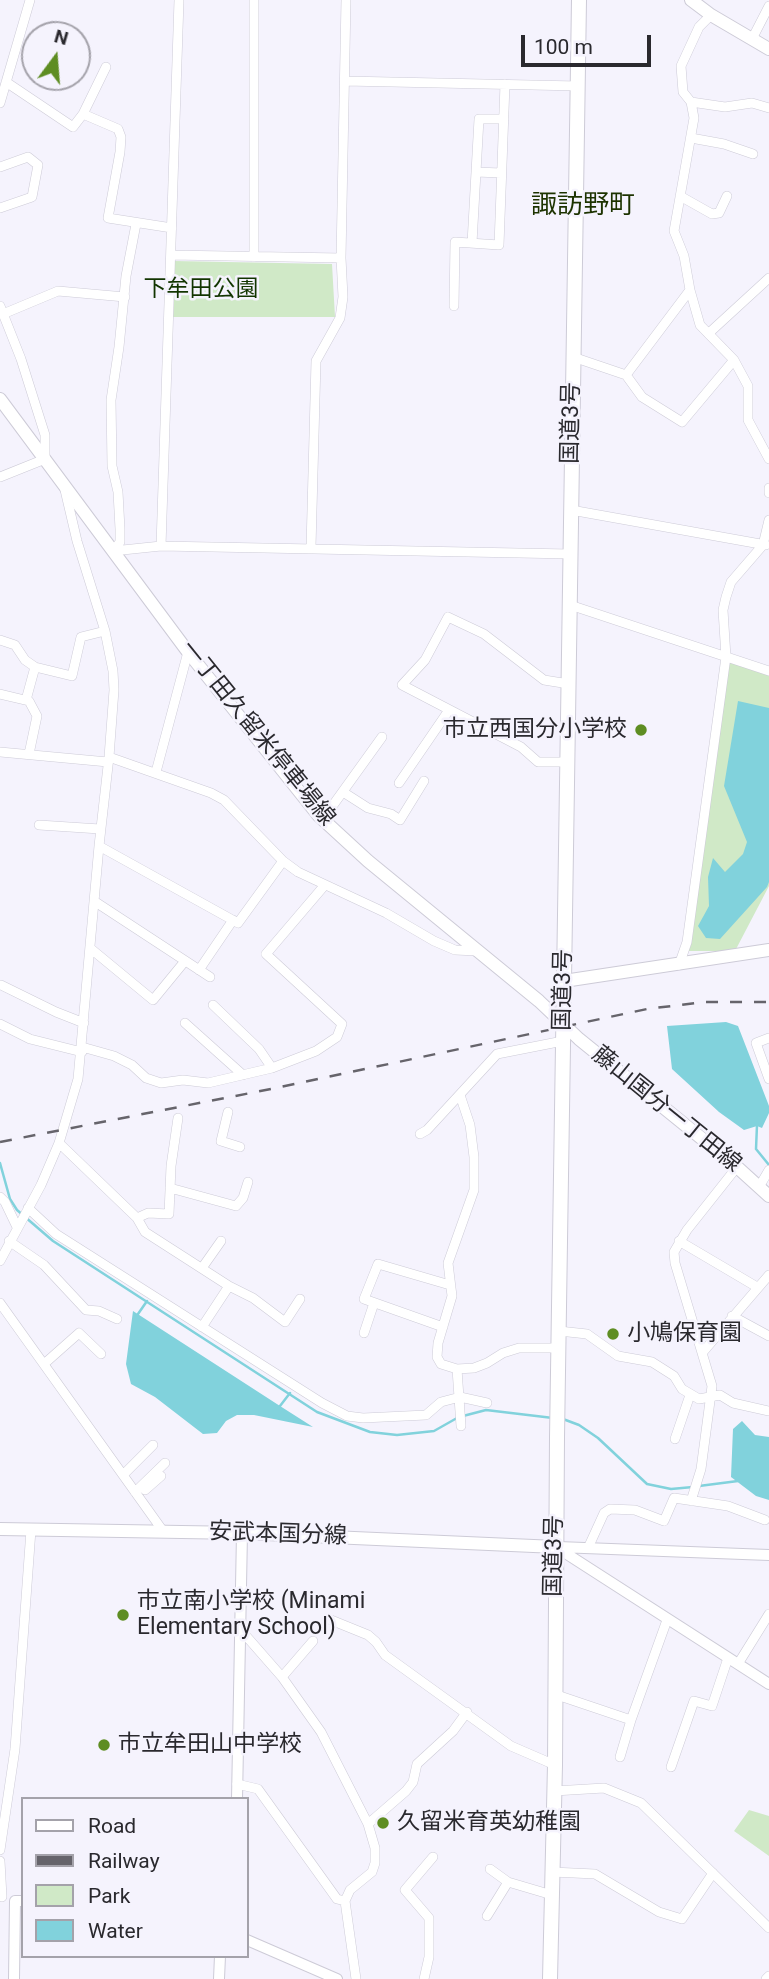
<!DOCTYPE html>
<html>
<head>
<meta charset="utf-8">
<style>
	body { margin:0 }
	#map { position:relative; width:769px; height:1979px; overflow:hidden; background:#f5f3fd; font-family:Roboto,sans-serif }
	canvas { display:block }
	.legend { position:absolute; left:21px; top:1797px; width:228px; height:161px; box-sizing:border-box; background:#f5f3fd; border:2px solid #a4a2aa; margin:0; padding:9px 12px; list-style:none; font-size:21px; color:#2a292e }
	.legend li { display:flex; align-items:center; gap:14px; height:35px }
	.legend b { width:35px; border:2px solid #a4a2aa }
	.north { position:absolute; left:21px; top:21px; width:70px; height:70px; box-sizing:border-box; background:#f5f3fd; border:2px solid #a4a2aa; border-radius:50%; rotate:16deg; font-size:19px; font-weight:700; line-height:28px; text-align:center; color:#2a292e }
	.north::after { content:''; display:block; margin:auto; width:24px; height:32px; background:#5e8d22; clip-path:polygon(50% 0,100% 100%,50% 72%,0 100%) }
	.scale { position:absolute; left:521px; top:35px; width:130px; height:32px; box-sizing:border-box; border:4px solid #2a292e; border-top:0; padding-left:9px; font-size:21px; line-height:24px; white-space:nowrap; color:#2a292e; -webkit-text-stroke:5px #f5f3fd; paint-order:stroke }
</style>
</head>
<body>
<div id="map">
<canvas width="769" height="1979"></canvas>
<ul class="legend">
<li><b style="height:9px;background:#fff"></b>Road</li>
<li><b style="height:9px;background:#66646b"></b>Railway</li>
<li><b style="height:19px;background:#d0e9c7"></b>Park</li>
<li><b style="height:19px;background:#81d2dc"></b>Water</li>
</ul>
<div class="north">N</div>
<div class="scale">100 m</div>
</div>
<script>
const ctx = document.querySelector('canvas').getContext('2d');
ctx.lineJoin = 'round';
function paint(path, color) {
  ctx.fillStyle = color;
  ctx.fill(path, 'evenodd');
}
function poly(rows) {
  const path = new Path2D();
  for (const r of rows) {
    path.moveTo(r[0], r[1]);
    for (let i = 2; i < r.length; i += 2) path.lineTo(r[i], r[i + 1]);
  }
  return path;
}
function strokePath(path, color, width, dash) {
  ctx.strokeStyle = color;
  ctx.lineWidth = width;
  ctx.lineCap = dash ? 'butt' : 'round';
  ctx.setLineDash(dash || []);
  ctx.stroke(path);
}
function label(font, color, halo, rows, align = 'center') {
  ctx.font = font + ' Roboto,"Noto Sans JP",sans-serif';
  ctx.lineWidth = 5;
  ctx.setLineDash([]);
  ctx.textBaseline = 'middle';
  ctx.strokeStyle = halo;
  ctx.fillStyle = color;
  for (const [text, x, y, turn = 0] of rows) {
    ctx.save();
    ctx.translate(x, y);
    ctx.rotate((+turn || 0) * Math.PI / 180);
    ctx.textAlign = isNaN(turn) ? turn : align;
    if (halo) ctx.strokeText(text, 0, 0);
    ctx.fillText(text, 0, 0);
    ctx.restore();
  }
}
const green = poly([
	[174,261,332,264,335,317,172,317],
	[730,659,769,674,769,886,735,951,687,951],
	[749,1810,769,1816,769,1856,734,1831]
]);
const water = poly([
	[738,701,769,708,769,882,767,887,720,939,706,938,698,926,709,906,708,877,713,858,725,872,743,854,747,842,724,786],
	[726,1022,738,1026,769,1106,769,1113,762,1128,757,1126,744,1130,719,1112,672,1069,667,1026],
	[133,1311,280,1406,313,1427,254,1415,237,1415,226,1421,217,1433,203,1434,155,1397,131,1384,126,1364],
	[742,1421,755,1435,769,1437,769,1500,756,1496,731,1477,733,1429]
]);
const stream = poly([
	[757,1125,756,1149,769,1165],
	[0,1163,10,1199,17,1210,53,1241,317,1412,370,1432,397,1435,434,1431,457,1418],
	[138,1314,147,1301],
	[280,1406,290,1393],
	[463,1416,486,1410,553,1418],
	[563,1419,579,1425,598,1438,647,1484,671,1489,693,1487],
	[699,1486,738,1481]
]);
const minor = poly([
	[711,15,699,27,681,66,683,92,691,102,694,118,674,231,684,256,690,290,700,325,734,360,748,386,748,420,769,459],
	[752,39,769,6],
	[345,81,578,86],
	[6,82,73,127,83,114,118,129,121,137,120,152,108,218,172,228],
	[691,102,725,107,752,103,769,108],
	[0,103,30,0],
	[83,114,106,67],
	[691,138,724,144,753,154],
	[0,167,28,157,38,165,32,197,0,208],
	[476,172,501,173],
	[680,196,712,214,719,213,727,196],
	[472,243,479,119,504,119],
	[171,255,341,258],
	[254,257,254,0],
	[0,306,21,359,45,435,45,459,0,477],
	[454,306,455,242,499,245,505,84],
	[3,314,58,291,125,297],
	[709,333,769,278],
	[573,357,626,375,642,397,682,422,734,360],
	[626,375,690,290],
	[769,488,769,493],
	[571,510,766,545],
	[161,546,179,0],
	[311,547,316,361,340,318,343,297,341,258,346,0],
	[113,551,161,546,570,554],
	[113,551,120,542,120,529,118,492,112,466,111,400,119,347,126,276,136,224],
	[570,605,769,671],
	[0,640,15,645,25,660,35,667,72,676,81,637,105,631],
	[0,694,29,701,37,716,29,754],
	[26,700,35,667],
	[0,752,108,762],
	[109,757,211,793,224,800,283,861,298,872,386,913,434,941,455,950,477,951],
	[567,762,538,762,521,747,402,685,425,660,448,617,484,634,544,680,569,684],
	[156,772,188,652],
	[399,783,449,710],
	[343,792,368,808,391,814,400,820,424,781],
	[323,819,382,737],
	[39,825,100,829],
	[99,846,238,923,283,861],
	[94,901,210,977],
	[90,948,153,1000,185,961],
	[679,965,687,942,726,657,723,610,726,597,731,582,763,545,769,520],
	[199,970,233,920],
	[1,985,56,1012,84,1023],
	[213,1005,259,1049,272,1068],
	[185,1023,243,1075],
	[0,1024,30,1039,82,1052],
	[769,1038,756,1043,769,1079],
	[82,1047,114,1056,132,1065,146,1078,161,1083,183,1080,208,1083,272,1068,316,1051,337,1037,342,1024,266,954,324,886],
	[460,1095,470,1125,474,1157,474,1190,448,1263,452,1296,438,1343,437,1357,441,1364,457,1369,474,1368,487,1363,503,1353,519,1348,559,1348],
	[228,1112,221,1141,240,1147],
	[420,1134,427,1130,497,1054,563,1041],
	[59,1143,137,1218,148,1213,169,1214,171,1166,178,1118],
	[759,1187,769,1170],
	[170,1188,236,1206,243,1198,248,1182],
	[0,1197,5,1202,17,1227],
	[28,1208,56,1234,322,1403,347,1416,363,1418,426,1415,441,1402,460,1397,487,1403],
	[137,1218,145,1232,229,1286,202,1327],
	[9,1241,44,1265,86,1310,99,1311,117,1319],
	[679,1241,757,1287],
	[0,1261,41,1185,59,1143,78,1079,99,846,109,757,114,690,113,671,105,631,77,541,65,490],
	[202,1268,221,1241],
	[229,1286,253,1298,285,1322,300,1299],
	[0,1303,163,1531],
	[732,1316,769,1336],
	[443,1327,364,1299,378,1264,450,1285],
	[559,1331,587,1334,618,1356,652,1362,674,1376,682,1389,699,1399,720,1395,733,1403,769,1411],
	[364,1333,374,1303],
	[702,1353,769,1275],
	[44,1364,79,1333,101,1354],
	[457,1369,461,1426],
	[675,1439,690,1395],
	[123,1475,153,1445],
	[145,1490,161,1476],
	[135,1492,165,1463],
	[691,1501,701,1469,712,1386,675,1263,674,1252,687,1230,737,1167],
	[588,1548,604,1513,610,1509,635,1510,664,1521,674,1498,728,1506,765,1520],
	[331,1620,368,1635,376,1642,385,1655,511,1746,555,1765],
	[240,1629,282,1677,321,1732,368,1824,375,1848,375,1863,372,1872,350,1890,345,1901,356,1979],
	[738,1664,769,1614],
	[282,1677,313,1641],
	[554,1694,631,1720],
	[620,1757,631,1720,667,1620],
	[671,1767,694,1701,712,1706,728,1658],
	[237,1784,258,1789,337,1899,345,1901],
	[554,1791,604,1788,641,1803,769,1928],
	[368,1824,406,1791,413,1782,417,1764,453,1731,467,1712],
	[0,1850,15,1749,31,1530],
	[0,1861,2,1897],
	[490,1869,508,1882],
	[552,1872,595,1874,659,1912,682,1919,713,1873],
	[487,1916,508,1882,552,1895],
	[424,1979,429,1957,429,1918,405,1890,433,1857],
	[766,1979,769,1976]
]);
const tertiary = poly([
	[556,1547,769,1684],
	[558,1547,769,1555],
	[237,1799,242,1533],
	[247,1940,337,1979],
	[14,1979,15,1901,23,1901],
	[219,1979,220,1956]
]);
const secondary = poly([
	[691,0,711,15,769,49],
	[0,399,188,652,318,815,368,861,539,1001,579,1039,737,1167,769,1196],
	[564,981,769,950],
	[0,1529,242,1533,556,1547]
]);
const trunk = poly([
	[550,1979,555,1765,557,1437,579,0]
]);
const rail = poly([
	[0,1142,276,1088,647,1009,704,1002,769,1002]
]);
const markers = [
	[641,730,7,"#5e8d22"],
	[613,1334,7,"#5e8d22"],
	[123,1615,7,"#5e8d22"],
	[104,1745,7,"#5e8d22"],
	[383,1823,7,"#5e8d22"]
];
const parkNames = [
	["下牟田公園",201,290]
];
const streetNames = [
	["国道3号",572,423,-89],
	["一丁田久留米停車場線",257,734,51],
	["国道3号",564,990,-89],
	["藤山国分一丁田線",666,1110,39],
	["安武本国分線",278,1535,2],
	["国道3号",555,1556,-89]
];
const poiNames = [
	["市立西国分小学校",627,730,"right"],
	["小鳩保育園",627,1334],
	["市立南小学校 (Minami",137,1602],
	["Elementary School)",137,1628],
	["市立牟田山中学校",118,1745],
	["久留米育英幼稚園",397,1823]
];
const quarterNames = [
	["諏訪野町",583,206]
];
paint(green, '#d0e9c7');
paint(water, '#81d2dc');
strokePath(stream, '#81d2dc', 2.5);
strokePath(minor, '#cdcbd7', 10);
strokePath(tertiary, '#cdcbd7', 12);
strokePath(secondary, '#cdcbd7', 14);
strokePath(trunk, '#cdcbd7', 16);
strokePath(minor, '#fff', 9);
strokePath(tertiary, '#fff', 10);
strokePath(secondary, '#fff', 12);
strokePath(trunk, '#fff', 14);
strokePath(rail, '#66646b', 2.5, [12, 12]);
for (const [x, y, r, color] of markers) {
  const dot = new Path2D();
  dot.arc(x, y, r, 0, 2 * Math.PI);
  ctx.fillStyle = color;
  ctx.fill(dot);
  strokePath(dot, '#f5f3fd', 2.5);
}
label('23px', '#123500', '#f5f3fd', parkNames);
label('23px', '#2a292e', '#f5f3fd', streetNames);
label('23px', '#2a292e', '#f5f3fd', poiNames, 'left');
label('26px', '#1d3300', '#f5f3fd', quarterNames);
</script>
</body>
</html>
